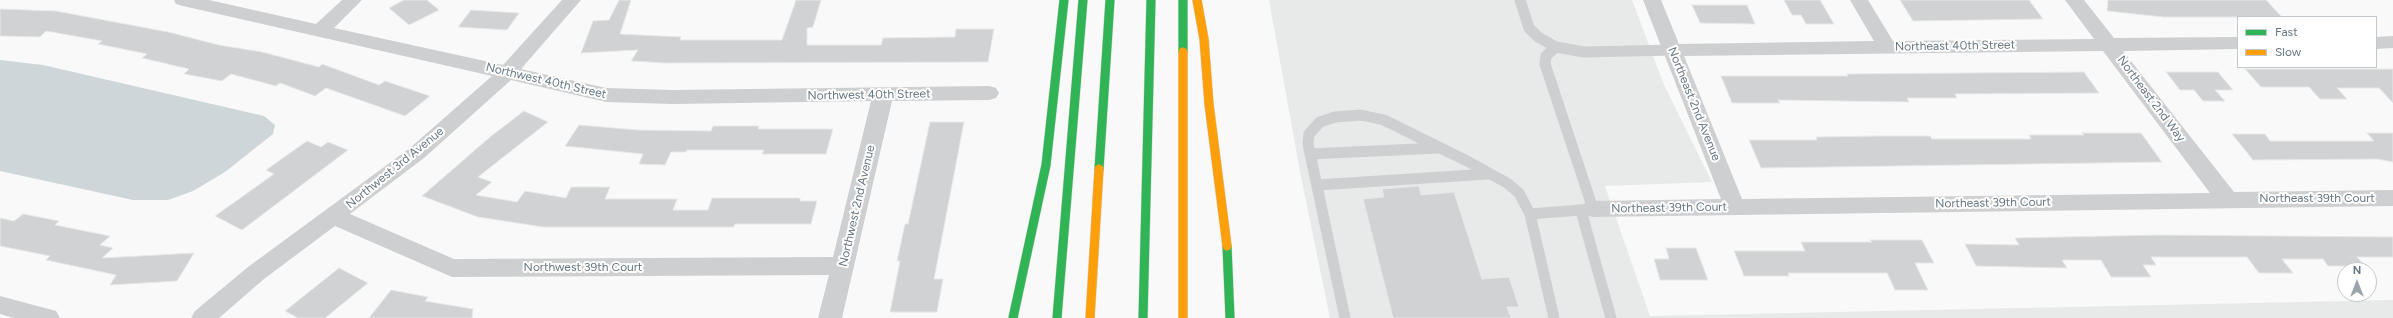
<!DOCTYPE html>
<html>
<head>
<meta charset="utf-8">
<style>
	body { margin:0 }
	#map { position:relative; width:2393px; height:318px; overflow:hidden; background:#f9f9f9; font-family:Figtree,sans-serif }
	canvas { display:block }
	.legend { position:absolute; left:2237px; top:16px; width:140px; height:52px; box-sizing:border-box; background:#fff; border:1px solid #c1c8cd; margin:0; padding:5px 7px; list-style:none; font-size:12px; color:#657683 }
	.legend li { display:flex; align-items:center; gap:8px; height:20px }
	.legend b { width:20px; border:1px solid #c1c8cd }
	.north { position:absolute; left:2337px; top:262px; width:40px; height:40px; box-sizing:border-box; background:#fff; border:1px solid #c1c8cd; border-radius:50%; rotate:0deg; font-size:11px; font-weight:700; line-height:16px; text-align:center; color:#657683 }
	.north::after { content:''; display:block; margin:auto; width:14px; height:18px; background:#99a4ac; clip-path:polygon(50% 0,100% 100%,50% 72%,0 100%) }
</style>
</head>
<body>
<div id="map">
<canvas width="2393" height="318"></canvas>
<ul class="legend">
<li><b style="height:5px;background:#30b455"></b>Fast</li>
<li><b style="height:5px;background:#ff9f0a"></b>Slow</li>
</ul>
<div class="north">N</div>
</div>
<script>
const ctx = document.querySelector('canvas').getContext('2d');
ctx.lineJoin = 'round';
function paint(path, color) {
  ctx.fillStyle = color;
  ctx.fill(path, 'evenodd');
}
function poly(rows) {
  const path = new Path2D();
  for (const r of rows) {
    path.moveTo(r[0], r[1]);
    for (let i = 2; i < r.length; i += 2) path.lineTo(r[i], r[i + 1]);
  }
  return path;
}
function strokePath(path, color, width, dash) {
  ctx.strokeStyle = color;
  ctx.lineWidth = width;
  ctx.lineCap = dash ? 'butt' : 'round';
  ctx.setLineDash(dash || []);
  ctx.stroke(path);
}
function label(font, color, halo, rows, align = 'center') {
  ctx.font = font + ' Figtree,sans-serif';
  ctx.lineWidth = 4;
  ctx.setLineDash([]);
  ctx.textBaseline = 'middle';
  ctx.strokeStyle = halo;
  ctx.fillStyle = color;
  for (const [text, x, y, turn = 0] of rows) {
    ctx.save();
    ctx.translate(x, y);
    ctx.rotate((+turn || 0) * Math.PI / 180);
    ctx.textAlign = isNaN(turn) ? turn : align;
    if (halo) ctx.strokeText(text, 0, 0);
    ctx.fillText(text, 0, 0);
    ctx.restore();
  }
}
const built = poly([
	[1269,0,1632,0,1664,85,1712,182,1605,186,1650,316,2393,300,2393,318,1330,318,1301,177]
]);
const water = poly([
	[0,60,43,65,264,116,275,125,273,134,225,172,193,191,168,200,133,200,0,171]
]);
const building = poly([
	[404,0,427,0,439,10,409,25,389,8,404,0],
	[619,0,631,0,620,34,681,37,680,40,782,40,796,0,821,0,813,27,807,28,807,45,881,45,883,38,955,37,956,29,994,29,988,62,666,63,631,61,638,50,581,53,593,21,609,20,619,0],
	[1784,0,1820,0,1834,24,1806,24,1801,15,1792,15,1784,0],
	[1900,0,2029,0,2043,19,1913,21,1900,0],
	[2108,0,2266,0,2282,17,2163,17,2107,11,2108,0],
	[1692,5,1747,5,1755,24,1700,23,1692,5],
	[0,9,56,11,168,32,219,45,262,52,319,67,322,64,379,85,385,81,430,96,405,116,326,88,315,96,280,83,276,86,231,74,222,81,184,74,189,69,142,58,147,54,98,44,102,41,46,31,40,37,0,36,0,9],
	[471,10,519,13,507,30,458,27,471,10],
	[2245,69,2393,69,2393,103,2379,88,2337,88,2347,99,2320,99,2309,87,2261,87,2245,69],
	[2084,72,2099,93,1955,94,1957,98,1907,98,1909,102,1778,100,1780,103,1732,103,1721,76,1848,76,1847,74,2084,72],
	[2166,72,2218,72,2233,90,2215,90,2225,101,2203,101,2194,90,2180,90,2166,72],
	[524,111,548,122,478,177,492,182,476,195,517,202,525,191,566,198,571,187,610,187,605,199,677,199,673,210,708,210,712,198,800,198,800,201,817,201,811,224,735,224,734,227,543,227,478,217,422,196,490,137,524,111],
	[930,122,964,122,934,279,943,279,937,312,890,312,900,261,897,261,905,224,908,224,930,122],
	[579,125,638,130,711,131,713,126,759,126,758,129,833,129,826,154,762,154,764,150,687,150,686,152,671,152,665,165,639,164,643,154,565,146,579,125],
	[2082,133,2141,133,2162,162,1761,168,1749,140,1817,140,1816,137,1878,136,1930,136,1932,139,2031,139,2029,135,2084,135,2082,133],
	[2367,133,2393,133,2393,162,2377,159,2253,160,2232,134,2265,134,2270,141,2374,141,2367,133],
	[307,141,321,147,328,142,348,150,242,230,215,216,274,174,266,170,307,141],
	[1419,186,1421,195,1454,192,1482,279,1509,277,1519,307,1507,307,1511,318,1393,318,1363,199,1384,197,1382,189,1419,186],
	[23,214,59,221,55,225,110,236,100,245,113,248,102,258,194,253,177,281,110,285,116,275,46,260,50,256,0,246,0,218,14,221,23,214],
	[2158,235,2393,237,2393,257,2357,257,2365,266,2328,266,2323,259,2282,259,2293,273,2259,273,2247,257,2151,257,2156,265,2143,265,2151,277,2111,277,2101,260,2062,260,2067,268,1976,266,1965,244,2019,245,2015,238,2158,235],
	[1870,240,1922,240,1934,263,1915,263,1928,290,1895,290,1887,273,1788,273,1789,276,1744,276,1734,251,1805,251,1801,242,1872,242,1870,240],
	[1666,248,1696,248,1708,280,1660,280,1654,259,1669,259,1666,248],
	[339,268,368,283,325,318,298,318,285,311,339,268],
	[391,290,428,297,425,301,473,309,472,318,369,318,391,290]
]);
const lane = poly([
	[1520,0,1529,28,1538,37,1556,47,1584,52,1672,50],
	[1310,154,1439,148],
	[1317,185,1488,174],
	[1581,211,1611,318],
	[1530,214,1593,209,1545,64,1546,56,1556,47],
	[1345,318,1308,144,1309,134,1320,122,1335,117,1361,115,1384,120,1467,161,1507,183,1519,193,1530,214,1554,318]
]);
const street = poly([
	[174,0,209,0,316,24,342,0,362,0,334,28,503,65,562,0,581,0,521,69,606,88,672,90,989,86,996,88,999,93,996,98,989,100,892,101,842,318,818,318,829,275,452,277,335,226,264,279,219,318,191,318,195,311,248,267,410,148,492,76,183,6,176,4,174,0],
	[511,80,606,102,672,104,871,101,833,257,454,259,350,214,424,158,511,80],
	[1643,0,1661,0,1679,44,1874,41,1850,0,1868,0,1893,41,2094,39,2065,0,2084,0,2114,38,2238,37,2238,49,2123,51,2234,192,2393,190,2393,206,1593,217,1585,215,1582,209,1585,203,1593,201,1721,199,1643,0],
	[2103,51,2210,193,1742,199,1684,56,2103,51],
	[2393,36,2393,48,2376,49,2376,37,2393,36],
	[0,296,56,311,60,318,14,318,0,314,0,296]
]);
const fast = poly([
	[1183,0,1183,52],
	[1099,169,1110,0],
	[1227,246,1230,318],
	[1013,318,1046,165,1064,0],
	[1057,318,1083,0],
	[1143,318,1151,0]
]);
const slow = poly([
	[1197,0,1204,39,1209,104,1227,246],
	[1183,52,1183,318],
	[1090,318,1099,169]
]);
const streetNames = [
	["Northeast 40th Street",1955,46,-1],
	["Northwest 40th Street",546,81,13],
	["Northwest 40th Street",869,95,-1],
	["Northeast 2nd Way",2151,99,53],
	["Northeast 2nd Avenue",1694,104,68],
	["Northwest 3rd Avenue",395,168,-39],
	["Northeast 39th Court",2317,198],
	["Northeast 39th Court",1993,203,-1],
	["Northwest 2nd Avenue",857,206,-77],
	["Northeast 39th Court",1669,208,-1],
	["Northwest 39th Court",583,267]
];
paint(built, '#e8e9e9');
paint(water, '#ced6d9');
paint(building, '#d0d2d3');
strokePath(building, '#e8e8e8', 1);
strokePath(fast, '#d5d6d6', 10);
strokePath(slow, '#d5d6d6', 10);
strokePath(lane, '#cecfd0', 11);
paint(street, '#cecfd0');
strokePath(fast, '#30b455', 9);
strokePath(slow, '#ff9f0a', 9);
label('12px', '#657683', '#fff', streetNames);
</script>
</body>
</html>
